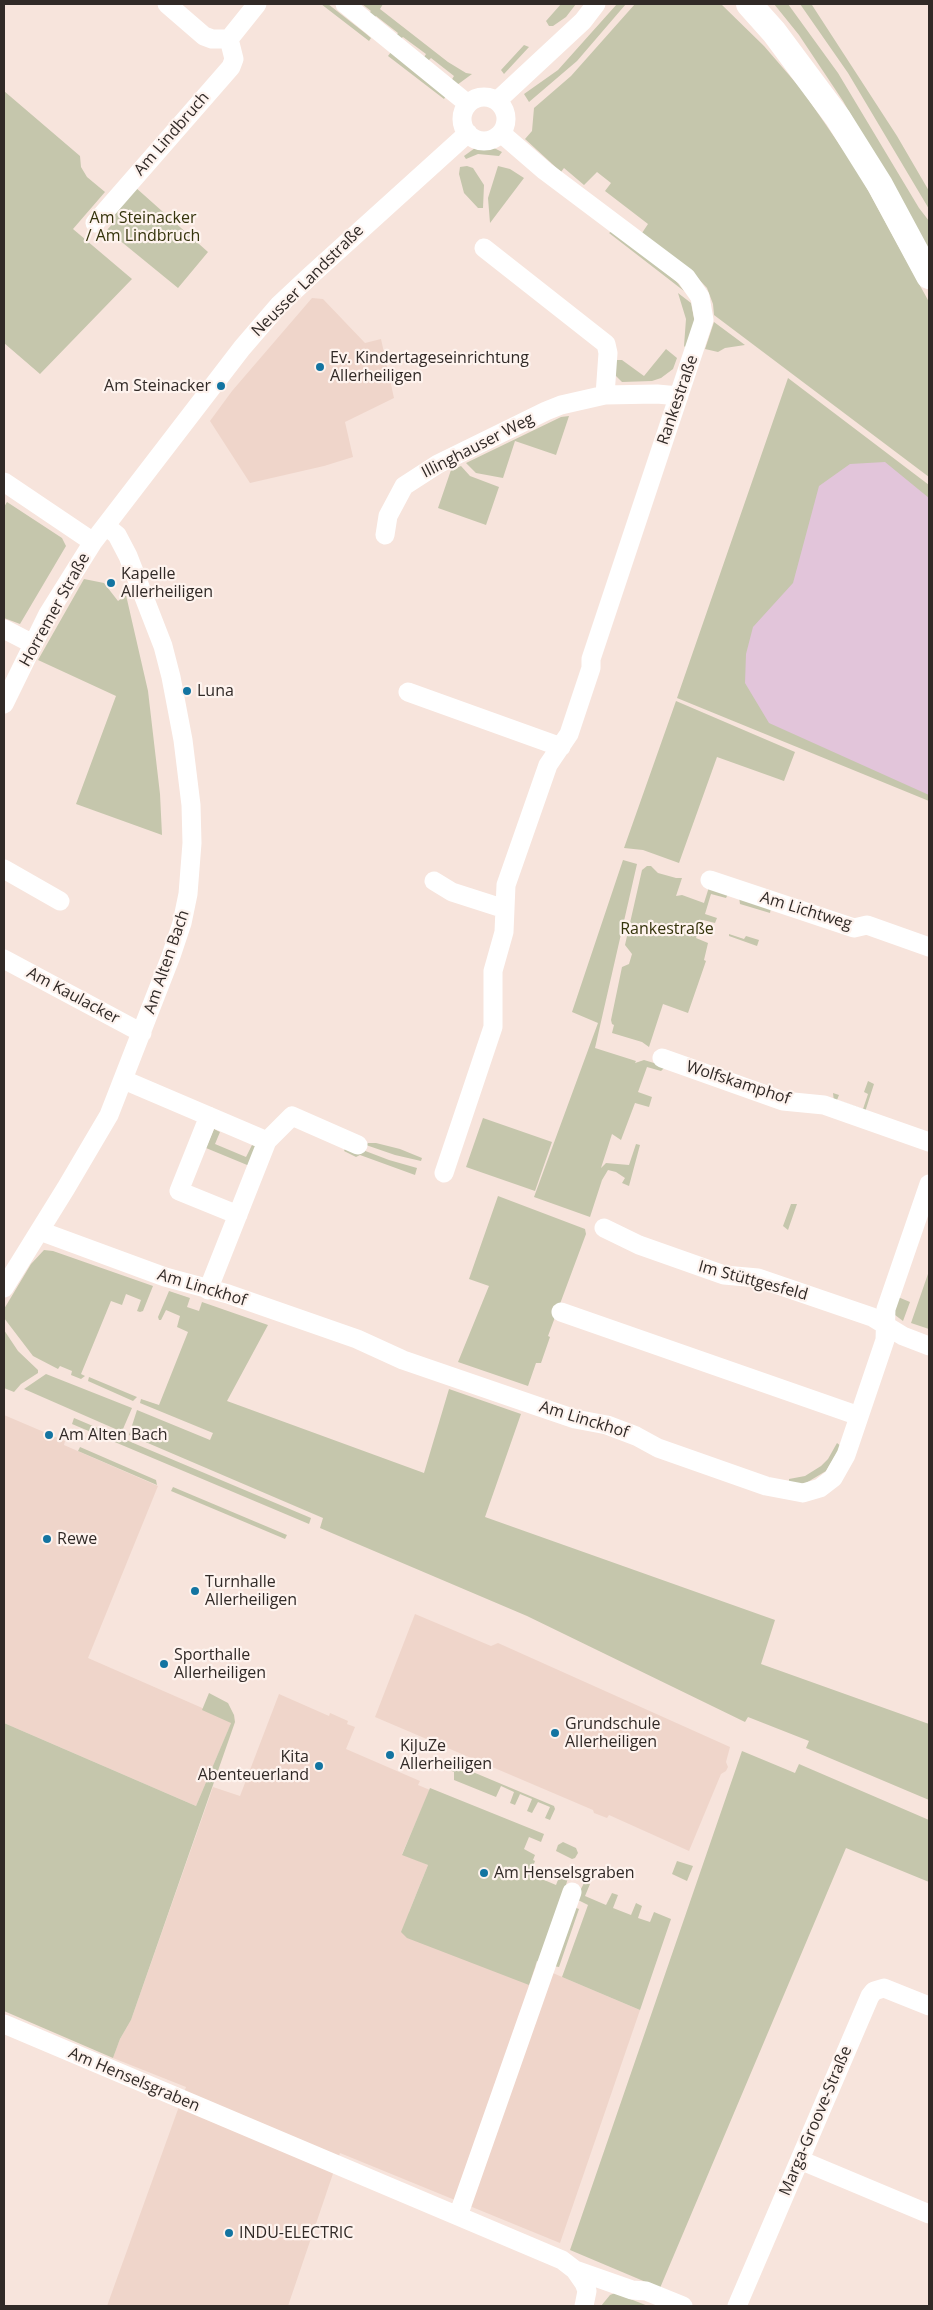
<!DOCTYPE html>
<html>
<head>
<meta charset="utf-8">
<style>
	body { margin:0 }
	#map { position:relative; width:933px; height:2310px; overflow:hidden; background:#f7e4dc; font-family:"Open Sans",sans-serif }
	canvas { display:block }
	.frame { position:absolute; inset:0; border:5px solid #312a27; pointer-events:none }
</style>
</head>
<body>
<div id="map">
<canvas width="933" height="2310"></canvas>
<div class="frame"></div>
</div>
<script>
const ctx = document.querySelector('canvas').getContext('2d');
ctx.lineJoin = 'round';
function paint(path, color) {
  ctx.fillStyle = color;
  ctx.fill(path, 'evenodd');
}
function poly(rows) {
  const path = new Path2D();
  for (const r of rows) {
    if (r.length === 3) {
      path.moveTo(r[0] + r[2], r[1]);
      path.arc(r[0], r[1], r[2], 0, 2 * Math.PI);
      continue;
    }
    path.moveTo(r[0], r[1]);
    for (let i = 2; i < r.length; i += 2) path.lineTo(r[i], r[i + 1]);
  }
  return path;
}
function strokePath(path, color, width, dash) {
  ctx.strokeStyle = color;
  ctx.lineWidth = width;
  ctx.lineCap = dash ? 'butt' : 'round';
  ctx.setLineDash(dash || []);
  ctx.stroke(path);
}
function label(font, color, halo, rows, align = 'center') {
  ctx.font = font + ' "Open Sans",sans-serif';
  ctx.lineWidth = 4.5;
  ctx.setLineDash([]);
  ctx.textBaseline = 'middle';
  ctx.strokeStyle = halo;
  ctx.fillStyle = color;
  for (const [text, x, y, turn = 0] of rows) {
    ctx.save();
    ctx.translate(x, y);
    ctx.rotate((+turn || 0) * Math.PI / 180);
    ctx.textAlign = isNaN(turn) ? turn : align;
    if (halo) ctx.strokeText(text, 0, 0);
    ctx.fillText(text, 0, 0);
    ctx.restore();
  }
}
const built = poly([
	[312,298,323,299,365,343,381,339,394,398,345,422,353,457,324,466,250,483,210,421,232,391],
	[4,1415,65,1441,64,1445,158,1486,88,1658,232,1721,196,1806,4,1723],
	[415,1614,491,1646,498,1643,730,1747,726,1762,728,1767,726,1771,721,1774,689,1851,609,1815,607,1818,594,1813,593,1810,375,1717],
	[279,1694,329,1716,330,1713,348,1721,347,1724,355,1727,346,1749,420,1781,418,1785,430,1790,402,1854,428,1865,409,1912,640,2010,560,2243,340,2153,288,2306,107,2306,186,2087,113,2058,120,2039,131,2020,213,1787,240,1796]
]);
const green = poly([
	[321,4,328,4,365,33,371,38,369,41],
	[362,4,383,4,380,9,448,62,466,73,472,74,457,85,451,81,454,76,431,58,427,62,423,59,426,54,403,37,399,40,395,37,398,33,376,16,372,20,367,15,371,11],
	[561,4,576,4,566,17,553,26,549,26,546,21],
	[617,4,626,4,577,61,529,102,524,94,558,70],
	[635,4,721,4,764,46,802,90,857,170,929,302,929,477,714,315,713,304,707,288,691,271,642,233,648,224,605,191,611,183,597,172,584,185,564,168,561,172,525,139,532,131,534,108,571,76],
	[774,4,788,4,838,73,919,208,929,221,929,252,843,101,799,35],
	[800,4,812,5,897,136,929,191,929,209,848,73],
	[524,45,529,47,504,74,501,70],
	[391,52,446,96,444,99,388,56],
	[4,91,80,156,81,167,87,177,105,192,73,229,132,279,40,374,4,343],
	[482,146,490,146,502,152,499,156,478,154,466,159,464,156,475,148],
	[467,166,473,168,484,185,483,208,478,208,464,193,459,174,460,167],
	[498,166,510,169,524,178,490,223,488,198],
	[135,187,208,252,178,288,107,230,115,221,110,216],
	[612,231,676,281,684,291,609,233],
	[678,293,691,303,694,318,694,328,687,349,684,346,686,319],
	[714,322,745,345,725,348,718,352,705,349],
	[666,349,677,358,673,369,661,378,652,381,622,382,614,374,616,360,622,360,644,376],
	[788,378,929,485,929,801,677,698],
	[569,416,556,455,515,441,503,478,476,473,466,463,561,417],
	[461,466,470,476,499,487,486,525,438,508,451,470],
	[7,502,62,538,66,546,20,624,4,618,4,507],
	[84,579,104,583,118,601,126,595,148,691,160,794,162,835,76,804,116,696,38,660],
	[676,701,795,752,784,781,717,757,679,863,643,850,624,848],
	[623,860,637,864,595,1048,636,1061,635,1063,644,1060,664,1066,664,1068,661,1071,647,1067,638,1092,652,1097,649,1107,635,1103,621,1140,612,1134,601,1168,606,1163,629,1165,636,1144,640,1145,629,1186,622,1183,625,1178,616,1172,608,1170,602,1180,590,1217,534,1197,598,1023,572,1012],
	[647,866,651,866,658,873,676,878,682,878,676,896,682,895,704,903,709,887,728,894,726,898,711,894,705,914,717,918,715,923,703,920,696,938,708,943,704,960,706,961,688,1013,663,1004,649,1047,642,1042,612,1033,614,1025,612,1024,611,1020,622,967,629,964,632,954,625,945,642,870],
	[739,897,771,908,770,913,740,904],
	[729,934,744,939,746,936,759,940,757,946,729,936],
	[868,1081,874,1084,865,1112,834,1102,833,1093,839,1095,837,1100,863,1109,868,1094,864,1092],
	[483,1118,552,1142,535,1191,466,1167],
	[214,1129,220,1132,215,1144,246,1157,252,1145,255,1146,257,1154,252,1167,206,1148],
	[368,1143,376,1143,400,1149,422,1158,421,1161,395,1155,366,1145],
	[347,1144,389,1160,417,1168,415,1175,360,1155,356,1157,344,1151],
	[498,1196,585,1229,586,1234,548,1336,550,1337,541,1363,536,1363,528,1386,458,1362,489,1286,469,1279],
	[791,1204,797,1204,788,1230,783,1226],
	[44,1250,53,1251,153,1286,143,1311,140,1312,137,1311,141,1300,126,1294,122,1305,111,1301,81,1374,85,1376,81,1379,71,1375,72,1371,60,1366,58,1369,33,1356,4,1318,4,1309,31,1264],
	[929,1271,929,1329,911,1323],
	[169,1291,190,1298,187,1307,199,1311,202,1302,268,1325,227,1401,424,1473,449,1389,521,1414,485,1517,775,1620,761,1664,929,1724,929,1800,806,1748,809,1741,748,1717,745,1722,527,1616,320,1528,323,1518,129,1435,137,1410,210,1440,213,1433,140,1403,141,1399,159,1405,188,1332,177,1327,180,1316,166,1310,161,1320,159,1320,158,1317],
	[898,1297,910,1302,903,1321,895,1315,894,1310],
	[4,1330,18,1351,38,1370,38,1373,21,1384,14,1392,4,1388],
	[46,1374,132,1408,123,1429,120,1431,24,1389],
	[89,1377,137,1397,133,1401,88,1381],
	[74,1418,311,1518,309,1524,72,1424],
	[837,1443,841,1446,826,1471,806,1483,797,1485,789,1483,789,1479,805,1476,821,1466,828,1459],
	[80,1447,156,1480,157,1485,78,1451],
	[173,1487,287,1535,285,1539,171,1491],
	[209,1693,228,1703,234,1715,235,1722,131,2020,120,2039,113,2058,4,2011,4,1723,196,1806,231,1723,202,1710],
	[742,1751,795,1773,799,1764,929,1820,929,1882,846,1848,660,2288,570,2250],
	[437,1757,554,1806,555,1809,550,1820,545,1818,550,1807,538,1802,532,1813,527,1811,532,1799,520,1794,515,1805,510,1803,514,1792,501,1786,496,1797,454,1780,454,1772,435,1763],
	[430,1788,544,1834,541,1842,529,1837,524,1849,535,1855,533,1860,535,1861,530,1874,556,1885,561,1872,567,1876,568,1878,543,1963,537,1961,529,1985,407,1938,401,1932,428,1865,402,1855],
	[563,1842,576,1848,578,1853,575,1858,572,1859,556,1851,558,1845],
	[677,1861,693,1866,687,1881,672,1874],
	[584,1883,590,1884,585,1896,606,1905,612,1893,618,1895,613,1908,631,1915,636,1903,642,1906,638,1918,650,1922,654,1912,671,1919,640,2010,562,1977,588,1905,576,1899],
	[574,1907,579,1909,559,1967,553,1966],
	[615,2293,648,2306,601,2306,610,2295]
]);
const water = poly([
	[885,462,929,498,929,795,769,723,745,683,746,654,753,627,793,583,819,486,850,464]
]);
const street = poly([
	[167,4,204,36,212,39,229,39],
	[345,4,468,104],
	[484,119,22],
	[497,101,583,21,596,4],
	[95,223,231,67,234,59,229,39,257,4],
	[484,248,606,344,608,353,605,395],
	[4,482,93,542],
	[385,535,388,516,404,486,438,464,546,411,561,405,605,395,657,394,679,396],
	[4,629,33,644],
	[408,692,561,747],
	[4,704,48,614,93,542,242,348,279,305,310,276,468,133],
	[4,869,60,901],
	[710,880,854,928,867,925,929,947],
	[434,881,452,892,505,909],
	[4,959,142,1033],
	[662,1058,783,1101,824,1105,929,1142],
	[124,1080,267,1141,208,1290],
	[209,1116,179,1191,238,1215],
	[267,1141,292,1116,358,1145],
	[444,1173,493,1027,493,971,504,932,506,885,548,765,569,734,591,668,591,659,704,320,700,297,686,277,545,171,501,133],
	[604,1228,639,1245,724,1275,758,1278,872,1317,903,1336,929,1346],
	[40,1231,165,1277,228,1294,357,1339,403,1360,531,1404,575,1419,607,1425,636,1436,658,1448,766,1486,803,1493,820,1488,833,1478,846,1455,885,1340,886,1309,929,1184],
	[4,1288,66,1188,109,1115,171,956,182,923,188,894,192,843,191,805,183,740,171,677,163,646,128,556,117,535,106,526],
	[561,1312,859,1416],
	[4,2024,562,2260,575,2270,584,2283,587,2291,584,2306],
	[800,2160,929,2214],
	[458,2216,572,1892],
	[575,2270,632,2290,646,2291,683,2306],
	[737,2306,870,1996,874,1991,884,1988,929,2006]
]);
const secondary = poly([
	[749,4,774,32,838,118,880,185,929,276]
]);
const markers = [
	[320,367,5,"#1374a1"],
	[221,386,5,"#1374a1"],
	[111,583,5,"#1374a1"],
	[187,691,5,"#1374a1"],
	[49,1435,5,"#1374a1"],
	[47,1539,5,"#1374a1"],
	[195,1591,5,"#1374a1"],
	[164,1664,5,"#1374a1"],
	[555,1733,5,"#1374a1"],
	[390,1755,5,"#1374a1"],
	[319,1766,5,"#1374a1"],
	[484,1873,5,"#1374a1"],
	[229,2233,5,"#1374a1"]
];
const streetNames = [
	["Am Lindbruch",172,134,-49],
	["Neusser Landstraße",308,281,-45],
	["Rankestraße",678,400,-71],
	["Illinghauser Weg",478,446,-27],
	["Horremer Straße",55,610,-61],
	["Am Lichtweg",806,911,17],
	["Am Alten Bach",167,962,-71],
	["Am Kaulacker",73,996,28],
	["Wolfskamphof",738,1083,18],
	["Im Stüttgesfeld",753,1281,15],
	["Am Linckhof",202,1288,17],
	["Am Linckhof",584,1420,17],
	["Am Henselsgraben",134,2080,23],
	["Marga-Groove-Straße",816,2121,-67]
];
const parkNames = [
	["Am Steinacker",143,218],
	["/ Am Lindbruch",143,236],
	["Rankestraße",667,929]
];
const poiNames = [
	["Ev. Kindertageseinrichtung",330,358],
	["Allerheiligen",330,376],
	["Am Steinacker",211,386,"right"],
	["Kapelle",121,574],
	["Allerheiligen",121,592],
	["Luna",197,691],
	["Am Alten Bach",59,1435],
	["Rewe",57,1539],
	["Turnhalle",205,1582],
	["Allerheiligen",205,1600],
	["Sporthalle",174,1655],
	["Allerheiligen",174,1673],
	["Grundschule",565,1724],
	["Allerheiligen",565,1742],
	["KiJuZe",400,1746],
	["Allerheiligen",400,1764],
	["Kita",309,1757,"right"],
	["Abenteuerland",309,1775,"right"],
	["Am Henselsgraben",494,1873],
	["INDU-ELECTRIC",239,2233]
];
paint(built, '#efd5ca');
paint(green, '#c5c6ac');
paint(water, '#e2c5da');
strokePath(street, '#fff', 19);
strokePath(secondary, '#fff', 26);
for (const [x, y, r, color] of markers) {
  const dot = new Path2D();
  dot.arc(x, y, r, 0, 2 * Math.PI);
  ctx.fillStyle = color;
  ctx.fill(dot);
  strokePath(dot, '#fef3ee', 2);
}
label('16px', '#312a27', '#fef3ee', streetNames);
label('16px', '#35340c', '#fef3ee', parkNames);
label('16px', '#312a27', '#fef3ee', poiNames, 'left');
</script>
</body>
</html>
